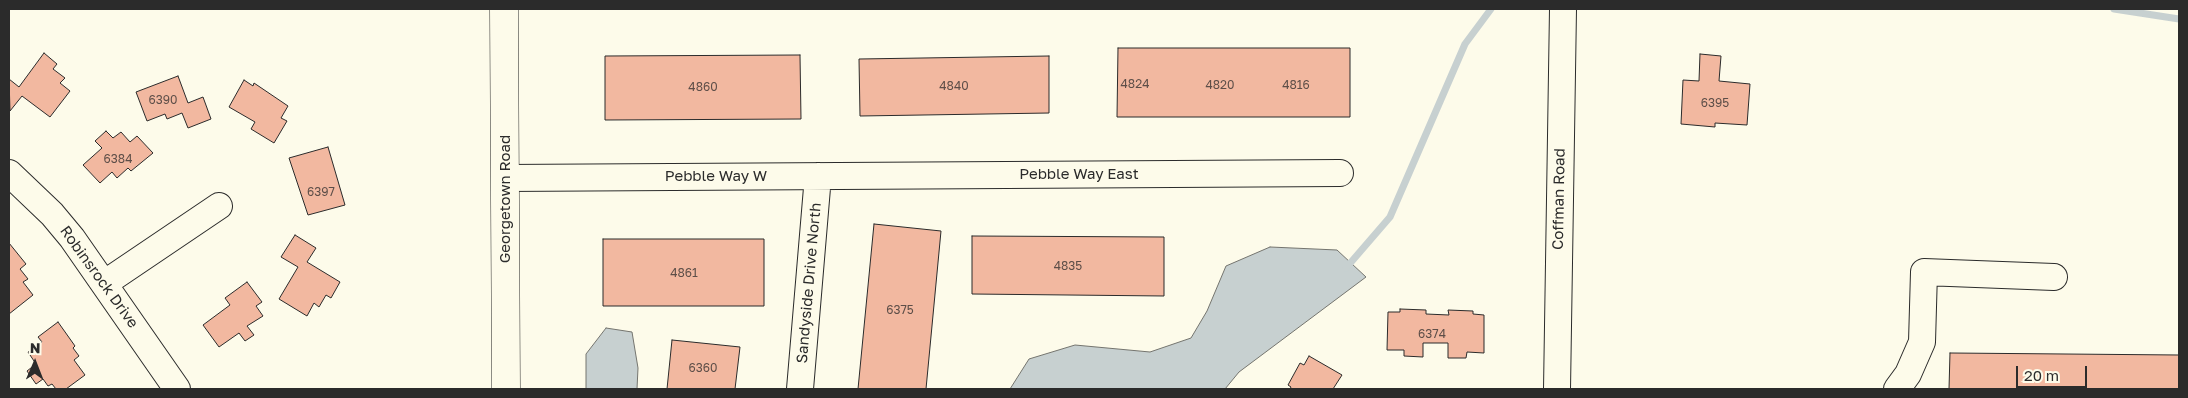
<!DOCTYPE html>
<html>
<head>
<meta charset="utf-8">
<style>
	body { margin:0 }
	#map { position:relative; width:2188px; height:398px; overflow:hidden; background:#fdfbea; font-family:"Golos Text",sans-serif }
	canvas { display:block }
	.frame { position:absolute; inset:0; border:10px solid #2b2b2b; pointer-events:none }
	.north { position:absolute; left:10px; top:338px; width:50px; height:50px; -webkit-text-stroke:4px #fdfbea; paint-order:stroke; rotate:1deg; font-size:14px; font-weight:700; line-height:20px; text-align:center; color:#2b2b2b }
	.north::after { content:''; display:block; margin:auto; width:18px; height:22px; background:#2b2b2b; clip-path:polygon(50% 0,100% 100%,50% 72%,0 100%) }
	.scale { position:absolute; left:2016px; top:366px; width:71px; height:22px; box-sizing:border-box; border:2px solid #2b2b2b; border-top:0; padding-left:6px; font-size:15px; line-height:18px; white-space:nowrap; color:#2b2b2b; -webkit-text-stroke:4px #fdfbea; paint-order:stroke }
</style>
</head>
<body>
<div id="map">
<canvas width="2188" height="398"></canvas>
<div class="frame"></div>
<div class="north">N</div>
<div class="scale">20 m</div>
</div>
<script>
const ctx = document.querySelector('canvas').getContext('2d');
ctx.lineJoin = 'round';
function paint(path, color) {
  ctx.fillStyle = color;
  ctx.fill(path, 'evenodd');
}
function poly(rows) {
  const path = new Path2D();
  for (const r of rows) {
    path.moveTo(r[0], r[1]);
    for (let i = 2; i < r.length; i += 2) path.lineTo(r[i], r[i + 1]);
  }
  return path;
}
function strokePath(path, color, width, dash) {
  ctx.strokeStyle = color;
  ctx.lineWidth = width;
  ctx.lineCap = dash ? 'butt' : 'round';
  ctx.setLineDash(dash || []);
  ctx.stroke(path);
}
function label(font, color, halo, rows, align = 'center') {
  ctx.font = font + ' "Golos Text",sans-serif';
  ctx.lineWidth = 4;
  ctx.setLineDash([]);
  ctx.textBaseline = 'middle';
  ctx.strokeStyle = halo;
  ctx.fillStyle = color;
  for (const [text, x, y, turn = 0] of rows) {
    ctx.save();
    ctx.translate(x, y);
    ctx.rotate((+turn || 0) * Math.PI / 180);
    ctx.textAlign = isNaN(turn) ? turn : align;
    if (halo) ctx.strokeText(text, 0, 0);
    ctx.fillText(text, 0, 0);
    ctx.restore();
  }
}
const water = poly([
	[1270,247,1337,250,1366,277,1239,372,1225,389,1010,389,1029,359,1075,345,1150,352,1191,338,1207,311,1226,266,1270,247],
	[606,328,632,332,638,368,637,389,586,389,586,354,606,328]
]);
const stream = poly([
	[2114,9,2179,19],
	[1346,268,1390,217,1465,44,1491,9]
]);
const building = poly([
	[1118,48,1350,48,1350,117,1117,117,1118,48],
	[44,53,57,64,53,69,65,78,60,83,70,91,50,117,22,96,10,111,9,79,19,87,44,53],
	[1700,54,1721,56,1719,81,1750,84,1747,125,1715,123,1715,127,1681,124,1683,80,1699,81,1700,54],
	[800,55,801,119,605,120,605,56,800,55],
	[1049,56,1049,113,860,116,859,59,1049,56],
	[178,76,188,103,203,97,211,119,188,128,182,113,167,119,165,114,147,121,136,92,178,76],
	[244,80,253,86,254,83,288,106,281,118,287,121,274,143,251,129,255,122,229,107,244,80],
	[106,131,113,138,121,132,130,142,137,136,153,153,131,171,128,168,117,178,112,172,100,183,83,165,102,148,95,141,106,131],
	[328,147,345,205,308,215,289,158,328,147],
	[874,224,941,231,926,389,858,389,874,224],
	[295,235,316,248,307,262,340,282,331,298,326,295,319,307,314,303,307,316,279,299,298,267,281,257,295,235],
	[972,236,1164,237,1164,296,972,294,972,236],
	[603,239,764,239,764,306,603,306,603,239],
	[9,243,26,264,20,269,28,279,23,282,33,295,9,314,9,243],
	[247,282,262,302,256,306,263,316,247,326,254,335,245,341,239,333,219,347,203,325,230,305,225,298,247,282],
	[1400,309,1426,310,1426,314,1449,315,1448,310,1473,311,1473,314,1484,315,1484,353,1467,352,1466,358,1448,358,1448,343,1423,343,1423,357,1404,356,1404,350,1387,350,1388,312,1400,312,1400,309],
	[58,322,75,346,73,348,79,356,74,360,85,375,66,389,56,389,52,384,48,386,43,379,36,384,27,371,36,364,28,352,42,342,38,337,58,322],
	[672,340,740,347,735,389,667,389,672,340],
	[1950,353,2179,355,2179,389,1949,389,1950,353],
	[1309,356,1342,375,1333,389,1290,389,1291,387,1288,385,1300,363,1304,365,1309,356]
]);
const minor = poly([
	[9,173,52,214,72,238,177,389],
	[505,178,1340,173],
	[105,283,219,206],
	[800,389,818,176],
	[1557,389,1563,9],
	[1897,389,1908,374,1922,342,1924,272,2054,277]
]);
const major = poly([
	[504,9,506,389]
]);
const numberNames = [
	["4824",1135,84],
	["4820",1220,85],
	["4816",1296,85],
	["4840",954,86],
	["4860",703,87],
	["6390",163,100],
	["6395",1715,103],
	["6384",118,159],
	["6397",321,192],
	["4835",1068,266],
	["4861",684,273],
	["6375",900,310],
	["6374",1432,334],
	["6360",703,368]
];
const streetNames = [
	["Pebble Way East",1079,174],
	["Pebble Way W",716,176],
	["Georgetown Road",505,199,-90],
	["Coffman Road",1559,199,-89],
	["Robinsrock Drive",99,277,54],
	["Sandyside Drive North",809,283,-85]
];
paint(water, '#c7d0d0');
strokePath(water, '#74746e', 1);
strokePath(stream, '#c7d0d0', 7);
paint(building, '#f2b8a0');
strokePath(building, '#2b2b2b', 1);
strokePath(minor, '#2b2b2b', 28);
strokePath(major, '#2b2b2b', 29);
strokePath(minor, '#fdfbea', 26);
strokePath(major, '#fdfbea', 28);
label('12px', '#5d4e48', null, numberNames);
label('15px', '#2b2b2b', '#fdfbea', streetNames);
</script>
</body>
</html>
